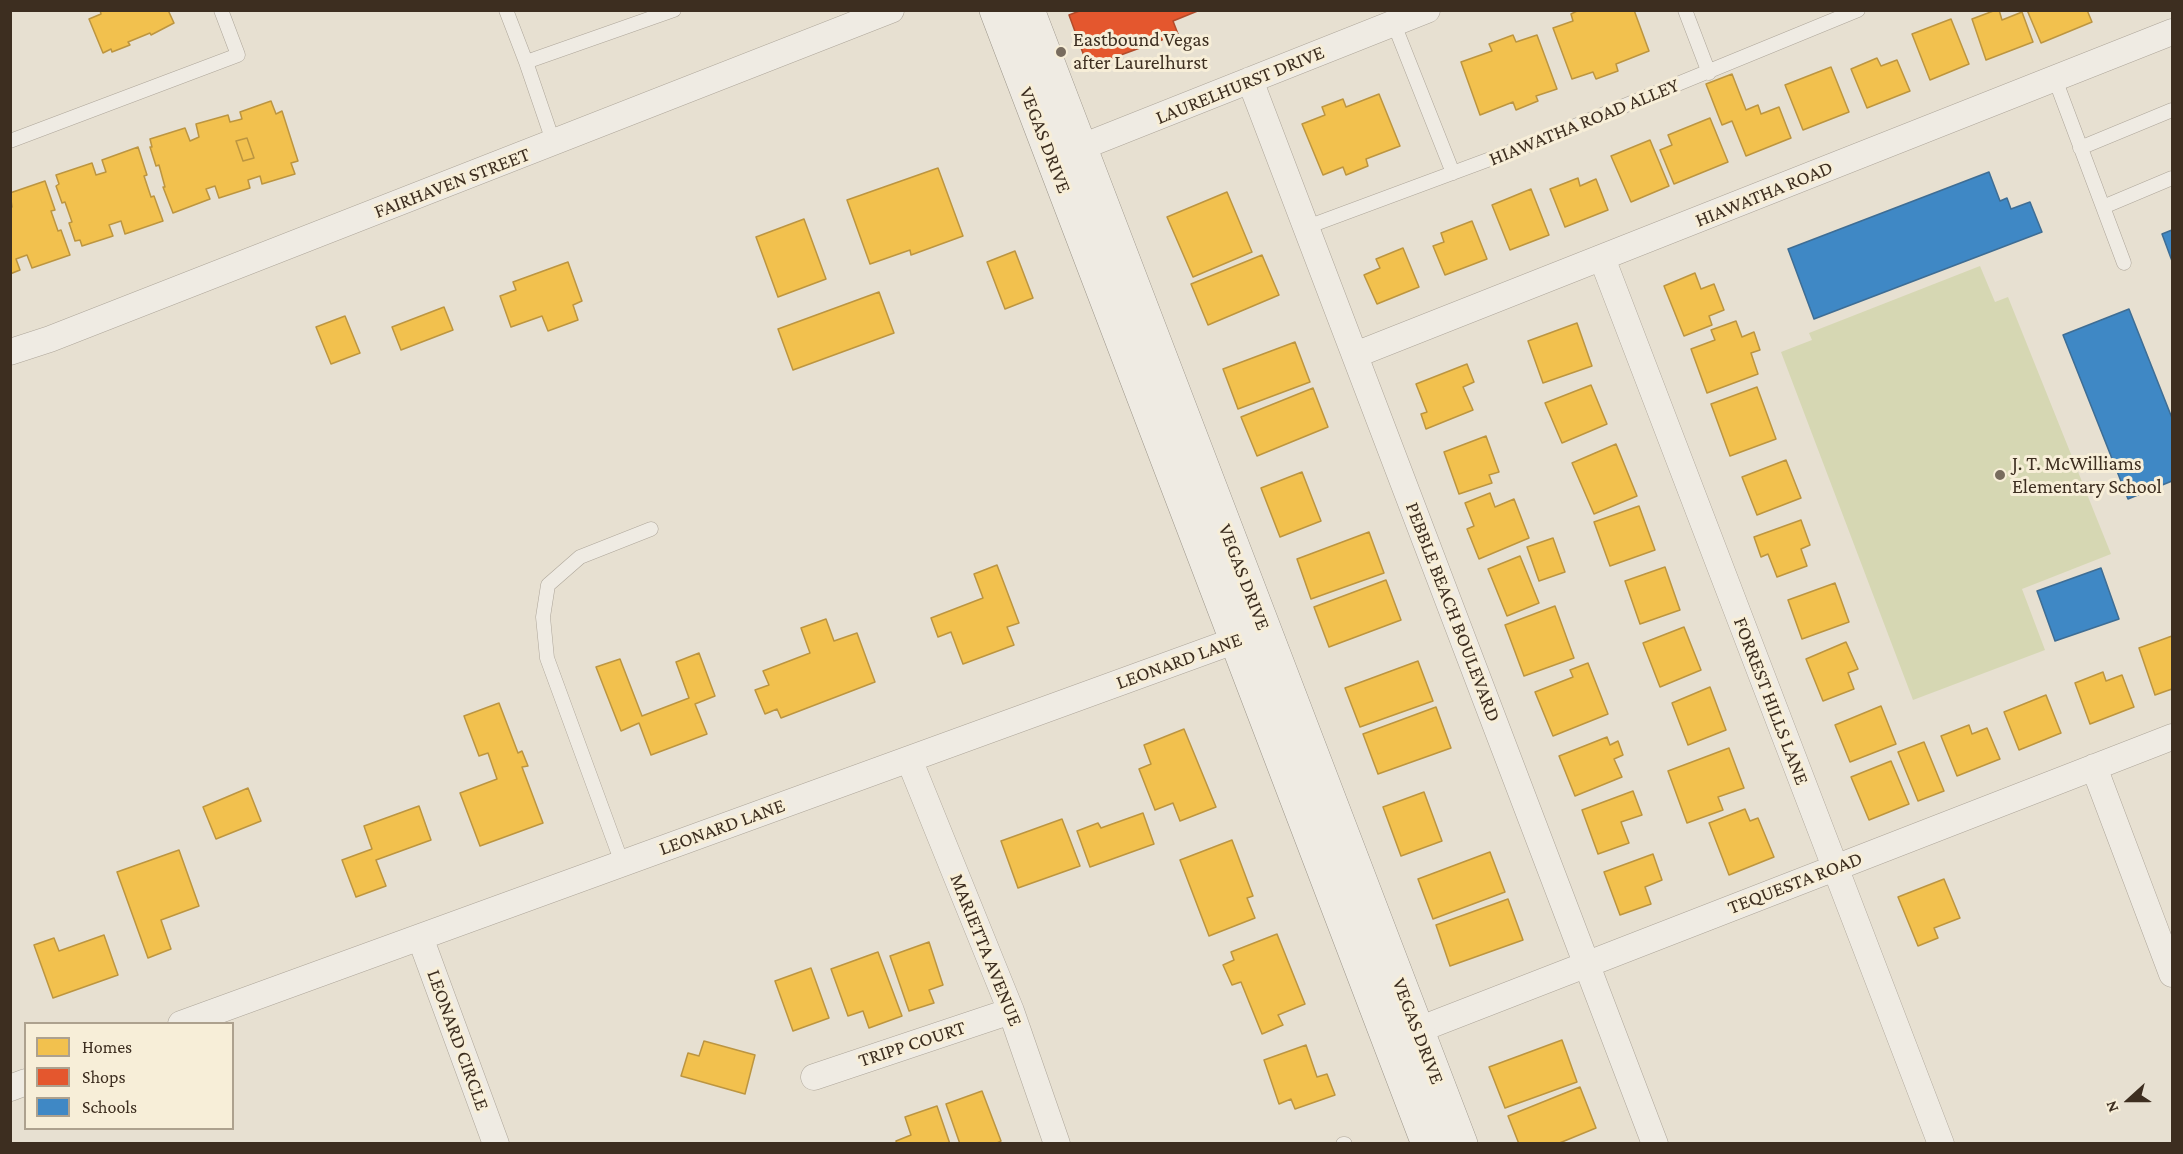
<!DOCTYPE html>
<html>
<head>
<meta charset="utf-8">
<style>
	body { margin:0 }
	#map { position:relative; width:2183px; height:1154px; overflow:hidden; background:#e7e0d1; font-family:"Crimson Pro",serif }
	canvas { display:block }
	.frame { position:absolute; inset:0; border:12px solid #3d2e20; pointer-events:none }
	.legend { position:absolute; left:24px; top:1022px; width:210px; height:108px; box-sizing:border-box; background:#f7eed8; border:2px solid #ada18e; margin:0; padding:8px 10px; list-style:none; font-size:18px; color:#3d2e20 }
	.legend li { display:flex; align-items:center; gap:12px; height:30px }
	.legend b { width:30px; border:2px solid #ada18e }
	.north { position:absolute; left:2099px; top:1070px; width:60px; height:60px; -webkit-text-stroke:4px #f7eed8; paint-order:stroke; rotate:249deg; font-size:16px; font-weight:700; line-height:24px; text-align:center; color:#3d2e20 }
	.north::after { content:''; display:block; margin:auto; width:21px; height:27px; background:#3d2e20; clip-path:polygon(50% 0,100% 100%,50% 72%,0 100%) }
</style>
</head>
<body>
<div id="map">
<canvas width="2183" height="1154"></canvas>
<div class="frame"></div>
<ul class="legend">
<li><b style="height:16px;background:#f2c14e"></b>Homes</li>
<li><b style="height:16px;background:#e4572e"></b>Shops</li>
<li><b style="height:16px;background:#3f88c5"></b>Schools</li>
</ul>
<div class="north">N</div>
</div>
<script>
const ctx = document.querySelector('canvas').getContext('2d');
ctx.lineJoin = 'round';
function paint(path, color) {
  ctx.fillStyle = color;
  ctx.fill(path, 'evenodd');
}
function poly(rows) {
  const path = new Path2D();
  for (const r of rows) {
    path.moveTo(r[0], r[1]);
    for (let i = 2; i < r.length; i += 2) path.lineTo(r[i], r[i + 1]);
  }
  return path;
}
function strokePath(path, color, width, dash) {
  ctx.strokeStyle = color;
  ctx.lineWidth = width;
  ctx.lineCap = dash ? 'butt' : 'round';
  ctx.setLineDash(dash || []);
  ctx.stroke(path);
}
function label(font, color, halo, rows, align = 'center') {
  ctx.font = font + ' "Crimson Pro",serif';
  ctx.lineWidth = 6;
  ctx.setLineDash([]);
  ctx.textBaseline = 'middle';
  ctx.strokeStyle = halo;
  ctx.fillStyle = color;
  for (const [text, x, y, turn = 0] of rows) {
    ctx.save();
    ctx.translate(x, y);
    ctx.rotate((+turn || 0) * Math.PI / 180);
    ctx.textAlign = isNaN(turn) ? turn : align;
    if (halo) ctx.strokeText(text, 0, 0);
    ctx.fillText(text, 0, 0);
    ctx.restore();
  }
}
const green = poly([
	[1980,266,1995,302,2008,297,2111,554,2022,589,2045,650,1913,700,1781,352,1812,340,1809,333]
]);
const homes = poly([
	[100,10,168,10,174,23,151,35,150,33,128,42,130,45,112,52,111,49,103,53,89,19,101,14,100,10],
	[1579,10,1634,10,1649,51,1616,64,1618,71,1596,79,1593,72,1572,79,1553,28,1573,21,1571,14,1579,10],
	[1996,10,1999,10,2002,20,2022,12,2033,42,1986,60,1972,19,1996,10],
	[2027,10,2087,10,2092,22,2041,43,2027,10],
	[1951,19,1969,64,1930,80,1912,34,1951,19],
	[1513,35,1516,42,1537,35,1557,89,1536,96,1538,101,1516,110,1513,102,1480,115,1461,62,1492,51,1489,44,1513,35],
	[1877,58,1881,66,1897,60,1910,91,1867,108,1851,69,1877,58],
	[1831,67,1849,112,1803,130,1785,85,1831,67],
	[1732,74,1746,110,1758,105,1761,114,1779,107,1791,138,1746,156,1732,121,1722,125,1706,84,1732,74],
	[1379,94,1400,146,1366,159,1368,166,1346,175,1343,167,1323,175,1302,124,1325,115,1322,107,1343,99,1346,107,1379,94],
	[271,101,276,114,282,111,298,161,291,163,295,174,262,184,260,176,248,180,250,188,219,198,215,186,206,189,210,199,173,213,163,187,165,187,159,165,156,166,150,147,152,147,150,139,185,128,190,141,199,137,196,124,228,115,230,122,242,119,240,112,271,101],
	[247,138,254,158,243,161,236,141,247,138],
	[1710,118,1728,162,1674,184,1660,150,1672,145,1668,135,1710,118],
	[247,138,254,158,243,161,236,141,247,138],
	[1650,140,1669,186,1631,202,1611,156,1650,140],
	[138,147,147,175,144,176,151,197,154,196,163,221,125,234,121,221,109,225,113,236,82,246,80,240,75,241,69,223,72,222,65,202,62,203,56,186,59,184,56,175,92,163,96,175,106,172,102,160,138,147],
	[938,168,963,236,911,255,910,250,870,264,847,200,938,168],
	[1578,178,1580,186,1596,179,1608,210,1565,227,1550,189,1578,178],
	[45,181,55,210,51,211,58,231,61,230,70,255,32,268,27,255,16,259,20,270,10,274,10,207,12,207,10,193,45,181],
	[1531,189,1549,235,1510,250,1492,205,1531,189],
	[1227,192,1252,252,1193,277,1167,217,1227,192],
	[804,219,826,279,778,297,756,237,804,219],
	[1472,221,1487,259,1445,275,1433,246,1444,242,1441,233,1472,221],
	[1403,248,1419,287,1377,304,1364,275,1380,268,1376,259,1403,248],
	[1015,251,1033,298,1005,309,987,262,1015,251],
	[1262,255,1279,295,1208,325,1191,284,1262,255],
	[568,262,582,301,573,305,578,320,548,331,542,316,511,327,500,296,516,290,513,282,568,262],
	[1695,273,1701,289,1714,284,1724,310,1709,316,1712,325,1684,336,1664,286,1695,273],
	[879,292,894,333,793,370,778,329,879,292],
	[444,307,453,330,401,350,392,327,444,307],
	[345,316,360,353,331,364,316,327,345,316],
	[1736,321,1742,337,1754,332,1760,350,1751,353,1758,374,1707,393,1691,349,1715,340,1711,330,1736,321],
	[1577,323,1592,366,1543,383,1528,341,1577,323],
	[1295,342,1310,382,1238,409,1223,369,1295,342],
	[1467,364,1474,382,1463,387,1473,410,1426,429,1421,414,1427,412,1416,384,1467,364],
	[1591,385,1607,424,1562,443,1545,403,1591,385],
	[1757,387,1776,439,1730,456,1711,404,1757,387],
	[1313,388,1328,427,1257,456,1241,417,1313,388],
	[1486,436,1499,472,1489,475,1492,483,1459,494,1444,452,1486,436],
	[1616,444,1637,496,1594,514,1572,463,1616,444],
	[1786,460,1801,498,1757,515,1742,477,1786,460],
	[1302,472,1321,521,1280,537,1261,488,1302,472],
	[1490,493,1495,507,1514,499,1529,538,1479,559,1467,529,1474,526,1465,503,1490,493],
	[1639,506,1655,550,1610,566,1594,522,1639,506],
	[1801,520,1810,545,1801,549,1807,566,1777,577,1768,554,1761,557,1754,537,1801,520],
	[1369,532,1384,573,1311,599,1297,559,1369,532],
	[1553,538,1565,572,1539,581,1527,547,1553,538],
	[1520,556,1539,603,1507,616,1488,569,1520,556],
	[997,565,1019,623,1007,627,1014,645,963,664,951,632,938,637,931,618,983,598,974,574,997,565],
	[1665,567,1680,610,1640,624,1625,581,1665,567],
	[1386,580,1401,620,1329,647,1314,607,1386,580],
	[1835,583,1849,622,1802,639,1788,600,1835,583],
	[1555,606,1574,658,1524,676,1505,625,1555,606],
	[826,619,834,641,857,633,875,682,781,718,777,709,765,714,755,690,769,685,763,671,810,653,801,628,826,619],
	[1684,627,1701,670,1660,687,1643,643,1684,627],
	[2172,636,2172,689,2155,695,2139,648,2172,636],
	[1846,642,1858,669,1848,673,1854,689,1823,701,1806,659,1846,642],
	[699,653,715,696,695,704,707,734,651,755,639,723,621,731,596,667,620,659,642,716,689,698,676,662,699,653],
	[1418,661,1433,701,1360,727,1345,688,1418,661],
	[1588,663,1608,714,1553,736,1535,692,1573,677,1570,670,1588,663],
	[2103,672,2106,681,2122,675,2134,707,2090,724,2075,683,2103,672],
	[1710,687,1726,730,1688,745,1672,703,1710,687],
	[2046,695,2061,733,2019,750,2004,712,2046,695],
	[499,703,518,753,522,751,528,766,522,767,543,823,480,846,460,793,497,779,488,753,479,756,464,716,499,703],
	[1881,706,1896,744,1850,762,1835,725,1881,706],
	[1436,707,1451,748,1378,774,1363,734,1436,707],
	[1969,725,1972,734,1987,728,2000,759,1957,776,1941,736,1969,725],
	[1184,729,1216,807,1180,821,1173,803,1155,810,1139,769,1151,764,1144,745,1184,729],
	[1607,737,1610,745,1618,741,1623,755,1614,759,1622,777,1575,796,1559,756,1607,737],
	[1924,742,1944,791,1918,801,1898,752,1924,742],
	[1729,748,1744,788,1718,797,1723,810,1687,823,1668,771,1729,748],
	[1891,761,1909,804,1869,820,1851,777,1891,761],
	[248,788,261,821,216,839,203,807,248,788],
	[1633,791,1642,815,1621,822,1629,843,1598,854,1582,810,1633,791],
	[1424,792,1442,841,1401,856,1383,807,1424,792],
	[419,806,431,840,376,860,386,886,356,897,342,860,372,849,364,826,419,806],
	[1745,809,1750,821,1758,818,1774,857,1729,875,1709,823,1745,809],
	[1143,813,1154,844,1090,867,1077,831,1098,823,1101,828,1143,813],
	[1062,819,1080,866,1018,888,1001,841,1062,819],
	[1232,840,1253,896,1247,898,1255,918,1209,936,1180,860,1232,840],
	[179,850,199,906,161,920,171,949,148,958,117,872,179,850],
	[1490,852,1505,892,1433,919,1418,879,1490,852],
	[1653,854,1662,880,1645,887,1651,904,1620,915,1604,872,1653,854],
	[1944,879,1960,918,1934,928,1938,938,1918,946,1898,897,1944,879],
	[1508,899,1523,940,1450,966,1436,925,1508,899],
	[1277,934,1305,1004,1278,1015,1283,1025,1262,1034,1241,982,1232,985,1223,965,1234,960,1231,952,1277,934],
	[104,935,118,975,53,998,34,945,54,938,59,951,104,935],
	[929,942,943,985,929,990,934,1003,909,1011,890,956,929,942],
	[878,952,902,1016,869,1028,863,1011,848,1016,831,969,878,952],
	[811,968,829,1018,793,1031,775,981,811,968],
	[1562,1040,1577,1082,1505,1108,1489,1067,1562,1040],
	[704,1041,755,1055,745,1094,681,1076,688,1053,699,1056,704,1041],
	[1306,1045,1317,1077,1327,1074,1335,1095,1295,1109,1291,1099,1279,1104,1264,1060,1306,1045],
	[1580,1087,1596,1128,1557,1144,1519,1144,1508,1116,1580,1087],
	[982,1091,1001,1141,995,1144,960,1144,946,1104,982,1091],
	[937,1106,950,1144,897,1144,896,1141,911,1135,905,1117,937,1106]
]);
const shops = poly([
	[1082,10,1200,10,1173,21,1178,34,1088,67,1069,15,1082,10]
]);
const schools = poly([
	[1989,172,2000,201,2007,198,2011,209,2030,202,2042,232,1814,319,1788,249,1989,172],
	[2172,230,2172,261,2162,234,2172,230],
	[2129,309,2172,418,2172,481,2128,499,2063,335,2129,309],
	[2101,568,2119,619,2055,641,2037,591,2101,568]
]);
const service = poly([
	[506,10,526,62,674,10],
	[1685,10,1709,73],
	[1394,24,1453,173],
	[526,62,554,144],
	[2055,79,2124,263],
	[10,141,238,55,221,10],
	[2080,148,2172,110],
	[2103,207,2172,178],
	[1307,227,1536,142,1858,10],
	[622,863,547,658,543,617,548,585,580,557,651,529],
	[1343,1144,1345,1144]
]);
const minor = poly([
	[1250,80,1655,1144],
	[1064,154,1427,10],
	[1602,258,1941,1144],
	[10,352,50,339,891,10],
	[1355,355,2172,32],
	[909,759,1011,1011,1057,1144],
	[2094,767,2172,974],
	[420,937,496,1144],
	[181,1024,1253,634],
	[1418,1030,2172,737],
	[814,1077,1011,1011],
	[10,1088,26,1082]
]);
const secondary = poly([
	[996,10,1428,1144],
	[1028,10,1461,1144]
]);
const markers = [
	[1061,52,6,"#786c5e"],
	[2000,475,6,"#786c5e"]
];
const poiNames = [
	["Eastbound Vegas",1073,40],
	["after Laurelhurst",1073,63],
	["J. T. McWilliams",2012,464],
	["Elementary School",2012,487]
];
const streetNames = [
	["LAURELHURST DRIVE",1240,85,-22],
	["HIAWATHA ROAD ALLEY",1584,122,-22],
	["VEGAS DRIVE",1045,140,69],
	["FAIRHAVEN STREET",452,183,-21],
	["HIAWATHA ROAD",1764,194,-22],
	["VEGAS DRIVE",1244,577,69],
	["PEBBLE BEACH BOULEVARD",1453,612,69],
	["LEONARD LANE",1179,661,-20],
	["FORREST HILLS LANE",1771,701,69],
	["LEONARD LANE",722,827,-20],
	["TEQUESTA ROAD",1795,883,-21],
	["MARIETTA AVENUE",986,950,68],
	["VEGAS DRIVE",1418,1031,69],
	["LEONARD CIRCLE",458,1040,70],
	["TRIPP COURT",912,1044,-18]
];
paint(green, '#d6d7b3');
paint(homes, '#f2c14e');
strokePath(homes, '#bc9540', 1.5);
paint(shops, '#e4572e');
strokePath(shops, '#b24b2a', 1.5);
paint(schools, '#3f88c5');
strokePath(schools, '#3e6d94', 1.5);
strokePath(service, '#ada599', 15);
strokePath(minor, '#ada599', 27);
strokePath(secondary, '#9c958a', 34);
strokePath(service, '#efebe3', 14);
strokePath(minor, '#efebe3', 26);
strokePath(secondary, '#efebe3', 33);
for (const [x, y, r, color] of markers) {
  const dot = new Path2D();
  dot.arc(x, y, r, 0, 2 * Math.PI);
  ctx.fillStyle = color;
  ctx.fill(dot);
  strokePath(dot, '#f7eed8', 2);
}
label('20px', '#3d2e20', '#f7eed8', poiNames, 'left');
label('20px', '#3d2e20', '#f7eed8', streetNames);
</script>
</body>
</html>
